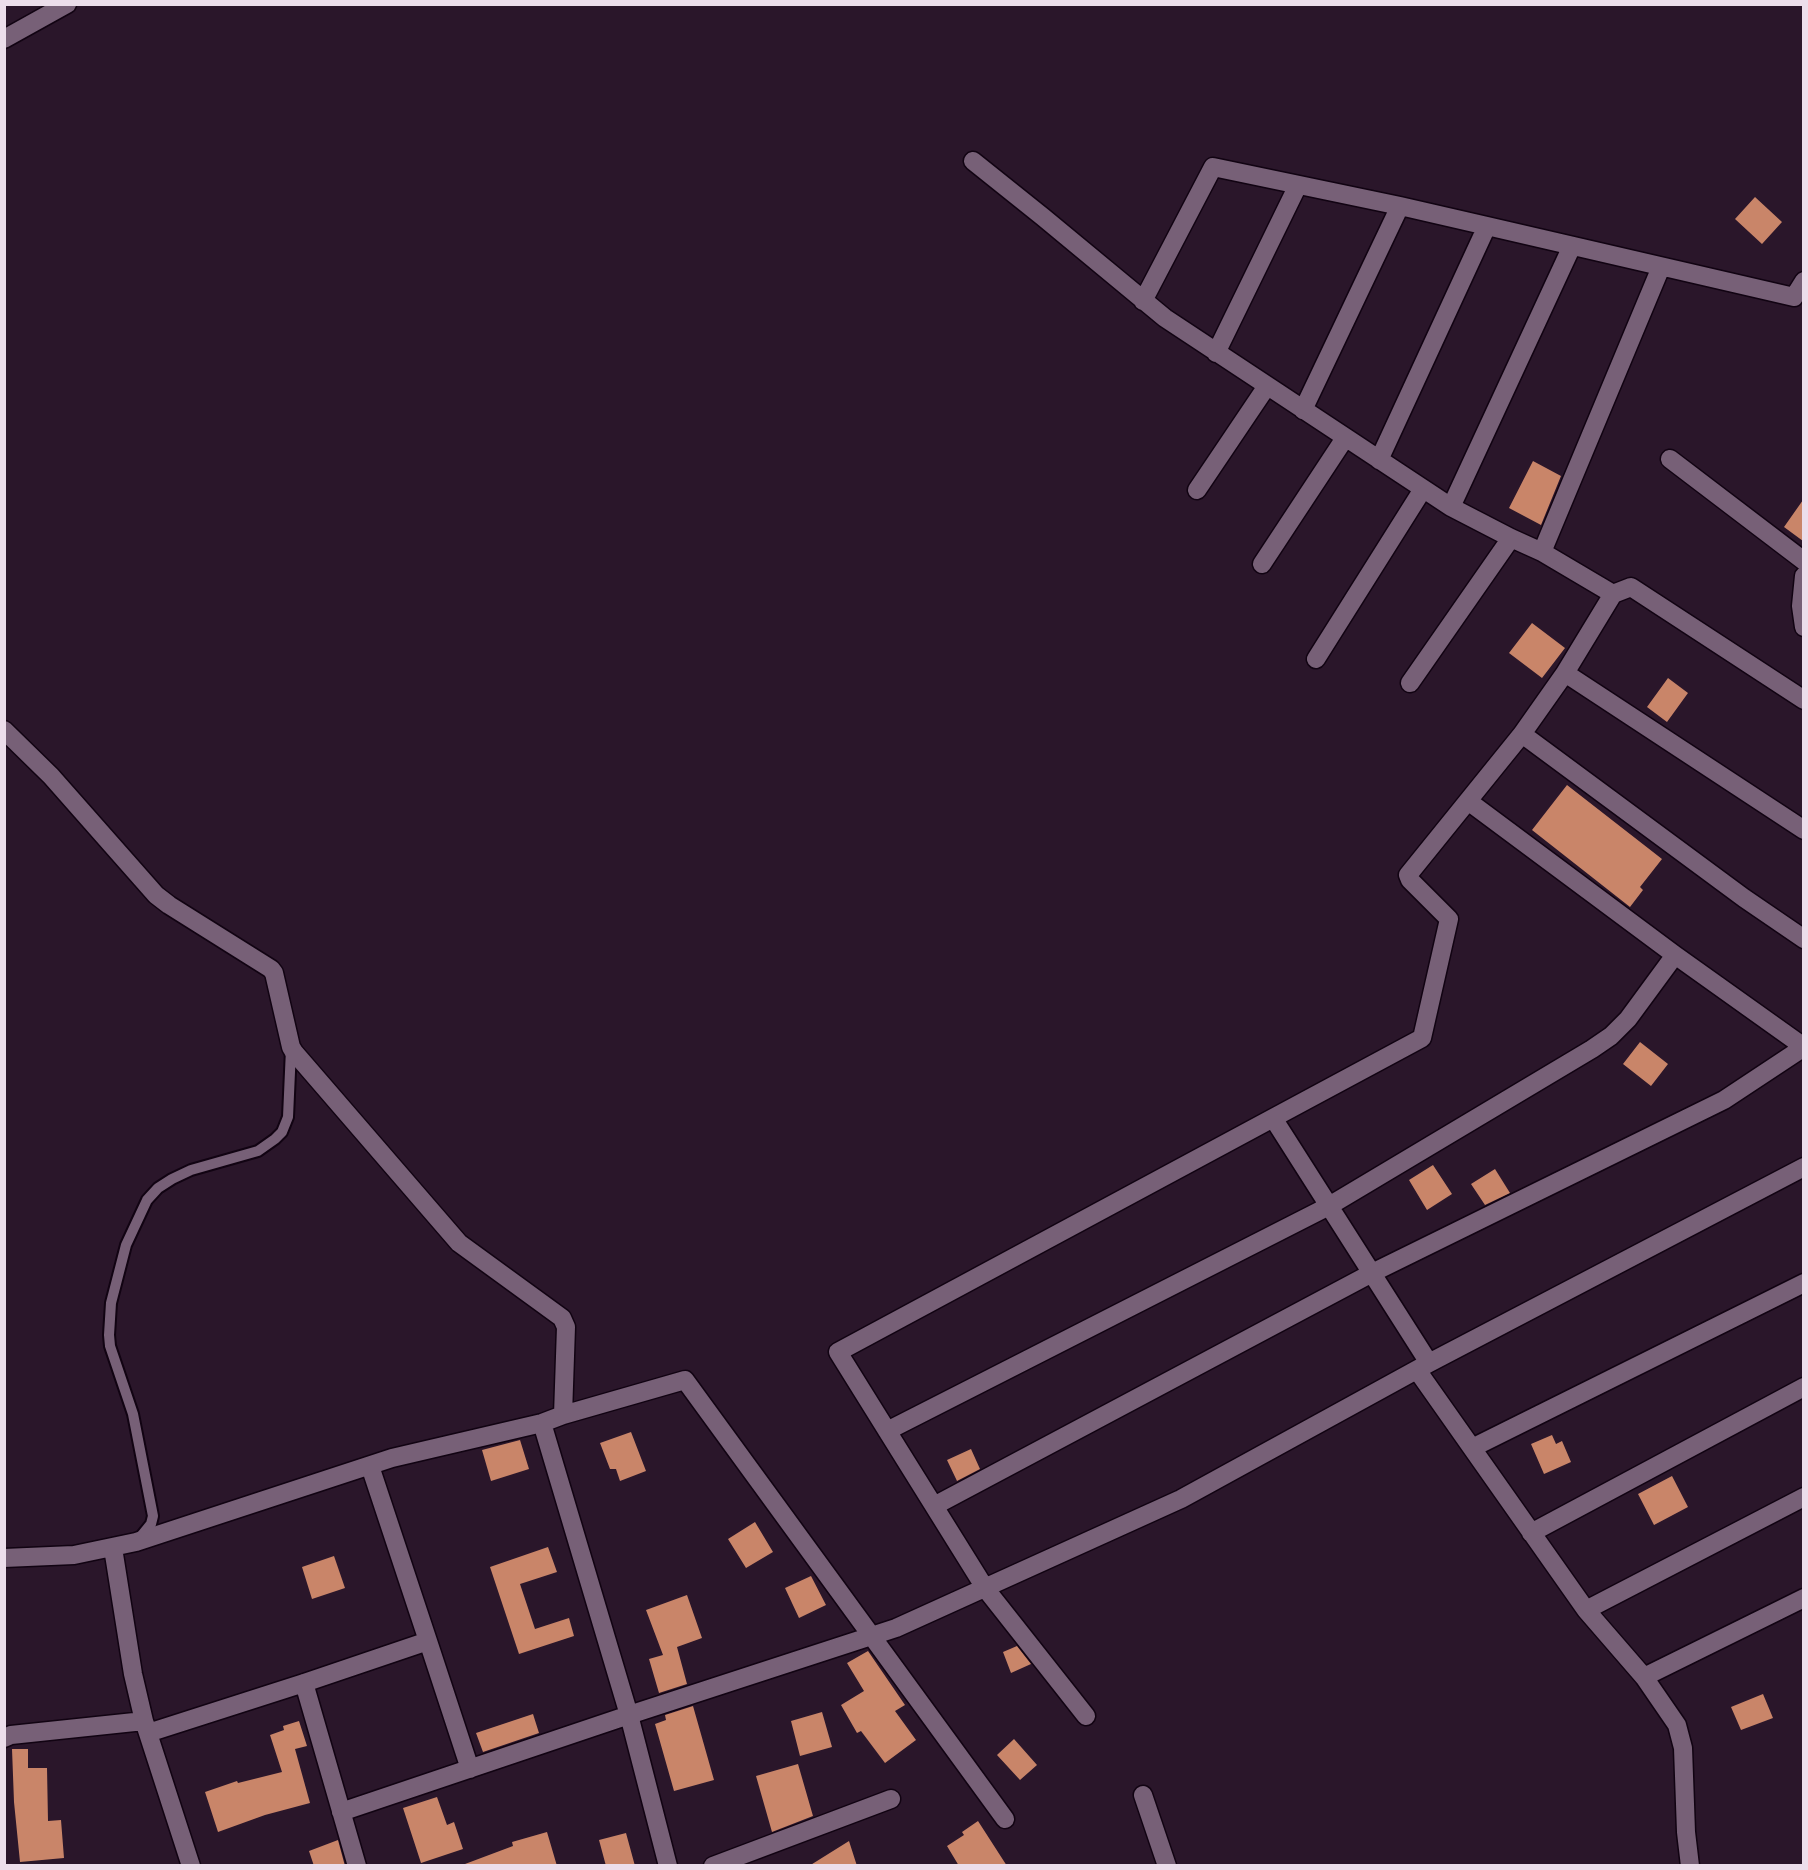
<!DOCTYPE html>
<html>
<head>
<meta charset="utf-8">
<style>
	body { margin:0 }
	#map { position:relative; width:1808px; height:1870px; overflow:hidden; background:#2a162a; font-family:"PT Sans Narrow",sans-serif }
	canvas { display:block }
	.frame { position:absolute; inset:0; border:6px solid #ecdeeb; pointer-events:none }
</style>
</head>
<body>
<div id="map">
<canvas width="1808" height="1870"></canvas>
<div class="frame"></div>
</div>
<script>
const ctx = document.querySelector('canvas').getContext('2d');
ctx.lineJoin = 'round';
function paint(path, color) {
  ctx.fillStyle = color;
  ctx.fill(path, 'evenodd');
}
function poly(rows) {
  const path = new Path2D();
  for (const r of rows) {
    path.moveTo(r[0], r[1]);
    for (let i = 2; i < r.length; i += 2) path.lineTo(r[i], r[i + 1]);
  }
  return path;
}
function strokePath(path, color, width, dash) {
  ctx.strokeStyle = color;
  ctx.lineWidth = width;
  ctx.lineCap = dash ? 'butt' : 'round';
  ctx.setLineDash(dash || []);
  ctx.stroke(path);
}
const building = poly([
	[1755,197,1782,222,1762,244,1735,219],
	[1533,461,1561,476,1541,525,1509,508],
	[1803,500,1803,541,1784,527],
	[1532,623,1565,648,1542,678,1509,653],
	[1668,678,1688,693,1667,722,1647,707],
	[1567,785,1662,859,1640,887,1643,890,1630,907,1532,830],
	[1640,1042,1668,1064,1651,1086,1623,1064],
	[1433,1165,1452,1194,1427,1210,1409,1180],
	[1495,1169,1510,1193,1485,1205,1471,1184],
	[631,1432,646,1471,620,1481,616,1469,610,1469,600,1443],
	[1552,1435,1556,1444,1562,1441,1571,1462,1544,1474,1531,1444],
	[520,1440,529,1469,491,1481,482,1450],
	[971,1449,980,1469,957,1481,947,1460],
	[1672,1476,1688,1507,1654,1525,1638,1494],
	[755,1522,773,1552,746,1568,728,1539],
	[548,1547,557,1572,520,1584,535,1629,569,1618,574,1636,519,1654,490,1567],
	[334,1556,345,1588,312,1599,302,1567],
	[811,1576,826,1605,799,1618,785,1588],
	[687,1595,702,1638,677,1647,687,1684,659,1693,649,1659,663,1655,646,1610],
	[1017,1646,1031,1664,1011,1673,1003,1652],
	[868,1651,905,1705,895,1711,916,1740,885,1763,861,1731,857,1733,841,1705,864,1691,847,1663],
	[1763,1694,1773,1718,1741,1730,1731,1707],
	[693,1706,714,1780,674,1791,655,1724,666,1720,665,1715],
	[822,1712,832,1747,800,1756,791,1721],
	[533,1714,539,1733,483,1752,476,1733],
	[299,1721,307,1746,295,1749,310,1803,265,1815,218,1832,205,1792,237,1781,238,1783,282,1772,270,1735,284,1730,283,1726],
	[1014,1739,1037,1765,1020,1780,997,1755],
	[12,1749,28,1749,28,1768,47,1768,48,1821,61,1820,64,1858,20,1862,14,1802],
	[798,1764,813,1816,772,1832,756,1776],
	[437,1797,447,1825,454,1822,463,1849,421,1863,403,1808],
	[978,1821,1007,1866,959,1866,947,1846,964,1835,962,1832],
	[547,1832,557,1866,466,1866,465,1864,513,1846,512,1842],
	[626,1833,635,1866,606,1866,599,1840],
	[338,1840,345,1866,314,1866,309,1851],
	[849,1841,857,1866,809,1866]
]);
const service = poly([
	[138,1540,151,1524,153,1516,133,1414,110,1346,109,1335,111,1303,126,1245,147,1200,158,1188,172,1179,191,1170,258,1151,275,1139,282,1132,288,1117,291,1049]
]);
const minor = poly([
	[4,39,67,4],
	[973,161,1043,217,1165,318,1451,507,1511,538,1542,552,1613,594,1631,587,1804,700],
	[1143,301,1213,167,1400,206,1487,226],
	[1216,353,1298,185],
	[1303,410,1400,206],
	[1670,459,1804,561],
	[1379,460,1487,226,1794,297,1804,281],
	[1197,490,1267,386],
	[1451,507,1572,246],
	[1542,552,1661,267],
	[1262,564,1345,438],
	[1804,576,1801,606,1804,627],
	[1316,659,1423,489],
	[1565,673,1804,830],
	[1410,683,1511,538],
	[4,730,51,776,156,895,169,905,271,969,274,973,291,1047,294,1052,459,1243,562,1318,566,1327,563,1415],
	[1522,734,1744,898,1804,939],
	[1273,1118,1422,1038,1449,919,1410,880,1408,875,1522,734,1565,673,1613,594],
	[1417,1370,1586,1610,1644,1677,1677,1725,1683,1748,1686,1832,1690,1866],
	[542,1423,629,1715,668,1866],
	[887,1431,1329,1206,1592,1049,1611,1036,1628,1019,1675,955],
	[1472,1448,1804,1283],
	[934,1506,1372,1273,1724,1100,1804,1047,1675,955,1468,801],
	[1531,1533,1804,1387],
	[113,1548,133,1674,144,1721,191,1866],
	[4,1558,74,1555,136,1542,392,1458,542,1423,563,1415,685,1380,1005,1819],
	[1586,1610,1804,1497],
	[428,1641,470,1769],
	[1644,1677,1804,1598],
	[304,1683,357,1866],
	[1086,1716,985,1588,838,1352,1273,1118,1429,1363],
	[148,1733,304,1683,428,1641,370,1466],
	[4,1738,11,1735,144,1721],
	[1143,1795,1167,1866],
	[341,1812,629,1715,896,1628,1181,1499,1429,1363,1804,1167],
	[713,1866,891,1799]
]);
paint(building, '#c98569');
strokePath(service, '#110312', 14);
strokePath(minor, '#110312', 21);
strokePath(service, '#776077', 10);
strokePath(minor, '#776077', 18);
</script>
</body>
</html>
